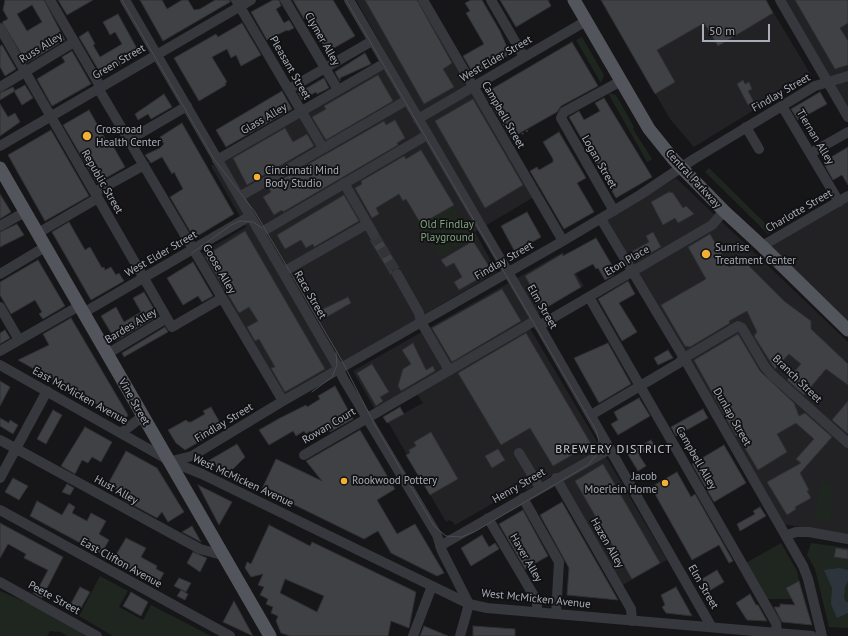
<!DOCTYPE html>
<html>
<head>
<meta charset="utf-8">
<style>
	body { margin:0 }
	#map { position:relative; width:848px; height:636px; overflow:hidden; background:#161618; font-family:"PT Sans",sans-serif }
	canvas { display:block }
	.scale { position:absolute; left:702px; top:24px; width:68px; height:18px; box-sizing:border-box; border:2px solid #a8adb8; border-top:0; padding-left:5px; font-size:12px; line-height:14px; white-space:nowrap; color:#a8adb8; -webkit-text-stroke:3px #111113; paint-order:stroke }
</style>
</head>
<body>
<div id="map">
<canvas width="848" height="636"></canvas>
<div class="scale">50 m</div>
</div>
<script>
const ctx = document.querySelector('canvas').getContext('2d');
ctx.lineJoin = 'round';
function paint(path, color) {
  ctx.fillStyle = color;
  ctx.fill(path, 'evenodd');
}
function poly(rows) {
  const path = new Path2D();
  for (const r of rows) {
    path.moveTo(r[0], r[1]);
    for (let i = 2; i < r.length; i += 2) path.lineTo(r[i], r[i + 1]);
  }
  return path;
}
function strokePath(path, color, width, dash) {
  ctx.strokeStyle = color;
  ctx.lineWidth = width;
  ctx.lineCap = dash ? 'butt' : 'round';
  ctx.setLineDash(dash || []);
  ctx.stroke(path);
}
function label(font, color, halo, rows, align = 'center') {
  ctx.font = font + ' "PT Sans",sans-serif';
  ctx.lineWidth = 3.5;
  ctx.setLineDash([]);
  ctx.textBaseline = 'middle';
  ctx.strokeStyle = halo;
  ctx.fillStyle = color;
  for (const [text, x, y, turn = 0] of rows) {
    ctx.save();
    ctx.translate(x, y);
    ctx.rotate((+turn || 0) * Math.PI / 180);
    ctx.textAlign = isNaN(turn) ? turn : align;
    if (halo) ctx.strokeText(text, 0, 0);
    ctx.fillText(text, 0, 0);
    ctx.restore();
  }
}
const built = poly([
	[356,0,421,0,534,197,475,232,497,272,283,397,200,254,246,227,211,166,391,62],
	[601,0,766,0,811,75,694,147,670,119],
	[780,0,848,0,848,117],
	[676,178,848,342,848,535,782,524,607,220],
	[848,196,848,330,762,246],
	[563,252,584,286,543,310,528,325,667,560,621,586,555,474,527,490,525,485,455,525,453,522,449,520,446,522,388,422,423,403,417,394,377,413,353,371]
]);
const green = poly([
	[582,37,604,75,601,83,576,40],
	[608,93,616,95,634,127,633,129,652,159,647,162],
	[709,168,772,230,768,234,705,172],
	[454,205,473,238,440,257,421,224],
	[820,479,825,483,834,485,830,522,815,520],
	[781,543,797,571,799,581,786,588,793,599,766,599,746,563],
	[811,543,848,548,848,628,829,627,815,569,807,555],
	[100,576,128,591,119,607,143,620,151,605,211,636,113,636,79,616],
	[0,591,51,613,90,636,67,636,61,632,50,631,47,636,1,636,0,635]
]);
const water = poly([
	[839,568,848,570,848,581,845,587,844,598,846,602,848,602,848,613,837,618,831,604,832,588,824,570]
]);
const building = poly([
	[5,0,44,0,65,40,27,63,2,22,8,19,3,10,5,0],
	[32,5,42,22,27,31,17,14,32,5],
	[58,0,93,0,67,15,58,0],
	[140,0,162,0,167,9,182,0,188,0,194,10,200,9,215,0,230,0,230,2,163,41,140,0],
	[273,0,279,0,281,6,276,9,284,23,289,20,294,28,288,31,287,30,267,40,251,12,273,0],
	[293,0,333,0,355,36,327,52,309,16,304,19,293,0],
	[365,0,417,0,452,63,443,69,454,87,424,104,365,0],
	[471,0,482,0,500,31,510,54,474,75,463,56,484,44,466,13,470,11,465,3,471,0],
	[500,0,548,0,551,6,516,27,500,0],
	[601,0,766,0,773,13,718,46,704,23,657,50,675,82,655,94,601,0],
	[795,0,848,0,848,23,840,28,848,41,848,65,835,69,795,0],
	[118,14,140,54,102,76,79,37,88,31,95,44,93,45,100,57,122,44,115,32,110,35,103,22,118,14],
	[242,23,261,55,241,66,236,55,231,58,227,49,212,57,227,82,225,83,226,85,199,101,174,58,216,34,218,37,242,23],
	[572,42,598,86,561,106,557,112,511,138,485,93,572,42],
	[2,45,16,69,5,76,0,67,0,46,2,45],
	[72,51,91,84,52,106,37,79,65,62,62,57,72,51],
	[365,53,371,64,340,78,340,81,335,72,365,53],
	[378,75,393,101,326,140,312,117,326,109,324,106,378,75],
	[324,78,329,88,317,94,316,92,302,100,298,93,324,78],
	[743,80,745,84,749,82,752,89,748,91,754,102,748,105,737,84,743,80],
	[25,85,33,98,22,105,14,91,25,85],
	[13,87,15,91,0,100,0,93,13,87],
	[282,91,292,109,226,147,216,130,282,91],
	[820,92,827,104,798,120,791,109,820,92],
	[164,94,172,107,151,119,148,114,138,120,135,114,164,94],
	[604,98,652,177,616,198,569,117,579,111,584,120,600,111,595,103,604,98],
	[473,99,523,185,485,208,435,121,473,99],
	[0,104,8,117,15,113,20,122,0,136,0,104],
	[89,110,110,147,113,146,125,167,97,183,63,125,89,110],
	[395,120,405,138,397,143,398,145,283,212,282,210,274,215,263,197,271,192,268,187,384,121,386,125,395,120],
	[182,123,234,214,194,238,170,197,183,189,174,172,172,174,162,157,151,163,145,155,160,148,164,144,160,137,182,123],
	[285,128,293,142,307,134,314,146,247,185,233,158,285,128],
	[51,130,89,196,45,221,8,155,51,130],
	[559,132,586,178,577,183,594,212,564,229,530,171,537,167,539,170,553,162,553,159,543,142,559,132],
	[848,147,848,185,842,175,833,180,823,162,848,147],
	[421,150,454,205,421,224,406,199,403,201,399,194,376,208,379,214,372,218,355,188,362,184,361,181,404,156,406,159,421,150],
	[669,192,673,193,683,208,686,206,694,214,678,223,675,218,663,225,651,202,669,192],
	[0,194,11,212,0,219,0,194],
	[344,195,359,221,314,247,313,244,306,248,301,240,285,249,277,235,344,195],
	[527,212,541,237,515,252,501,226,527,212],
	[69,222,85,250,90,247,102,268,104,267,105,270,111,267,116,275,119,273,124,281,91,300,52,232,69,222],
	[17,224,24,235,0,247,0,232,17,224],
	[245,231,325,369,285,392,271,368,275,367,259,339,255,341,247,327,258,321,249,307,239,313,205,256,245,231],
	[653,232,661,247,637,261,631,252,649,242,646,236,653,232],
	[710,234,729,267,742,259,784,301,811,321,811,329,848,364,848,385,826,369,804,395,787,380,801,364,789,354,775,369,754,336,757,332,747,311,729,321,730,323,690,347,685,346,661,305,706,279,688,247,710,234],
	[380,236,399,268,393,269,391,275,370,240,377,241,380,236],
	[596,238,613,267,610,268,614,275,605,280,598,268,596,269,593,264,574,274,581,287,544,309,525,276,562,254,563,256,596,238],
	[473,241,492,271,459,290,454,282,462,277,454,263,446,267,441,260,473,241],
	[38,260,65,306,43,319,39,314,42,312,35,300,11,314,0,295,0,282,38,260],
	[193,262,213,296,202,302,198,296,183,305,167,278,193,262],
	[628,281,635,294,619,303,637,332,622,341,598,299,628,281],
	[502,289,521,321,452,362,432,328,502,289],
	[144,292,158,316,116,341,101,316,116,307,124,322,141,312,133,298,144,292],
	[348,297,351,303,323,319,319,313,322,311,321,310,348,297],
	[71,318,128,415,125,420,18,360,49,345,43,334,71,318],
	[165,327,168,332,124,357,122,353,165,327],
	[5,330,10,338,0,344,0,333,5,330],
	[526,333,591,444,553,466,530,428,501,445,458,373,526,333],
	[738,334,760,371,794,403,799,416,805,413,832,437,800,473,809,490,807,491,811,498,795,507,796,509,787,515,767,482,801,463,796,459,814,439,796,423,777,434,787,452,758,470,737,435,736,436,694,360,738,334],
	[413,343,426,370,433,366,435,371,401,391,398,386,403,369,411,364,402,350,413,343],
	[608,343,631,384,599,403,574,358,608,343],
	[668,350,673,358,658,365,654,358,668,350],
	[372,364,389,392,380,397,383,401,376,406,357,373,372,364],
	[0,381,10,387,0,406,0,381],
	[335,386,353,419,330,432,327,427,313,435,310,431,306,434,304,431,296,436,293,431,269,445,259,430,280,418,306,405,307,407,320,399,318,396,335,386],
	[639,398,650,416,618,435,611,424,618,420,614,412,639,398],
	[848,401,848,434,832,420,848,401],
	[211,407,223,428,185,450,176,443,168,430,186,420,188,422,191,422,205,414,203,411,211,407],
	[400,407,404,414,387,423,383,417,400,407],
	[703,409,708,418,676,436,671,427,703,409],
	[53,410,62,415,46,444,37,439,53,410],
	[0,418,9,423,10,420,18,425,13,434,0,426,0,418],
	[85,427,112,442,101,462,92,457,88,463,82,460,75,474,61,466,85,427],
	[360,430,395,489,377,500,397,534,415,524,444,573,437,576,391,553,378,531,364,539,262,489,276,459,322,481,306,461,360,430],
	[431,432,458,479,430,495,406,455,410,453,409,450,416,446,414,442,431,432],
	[651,440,655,446,639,455,646,466,638,471,627,453,651,440],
	[237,444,245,457,229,473,212,465,208,461,237,444],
	[724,445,746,483,714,502,692,464,724,445],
	[498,449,505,460,492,468,485,456,498,449],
	[126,451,157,468,184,512,168,522,162,512,157,518,122,499,124,495,108,484,126,451],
	[603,464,660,563,632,579,575,481,603,464],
	[677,472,691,497,695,494,733,561,729,563,719,545,692,560,651,487,677,472],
	[13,478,28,486,19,500,5,492,13,478],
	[67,484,74,488,70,495,62,492,67,484],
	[198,485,232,502,219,525,198,485],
	[37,501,62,515,69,503,75,507,72,513,87,521,91,513,106,521,99,534,109,540,101,554,30,516,37,501],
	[562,502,618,600,567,595,569,568,540,515,562,502],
	[760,507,766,516,740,531,737,524,755,514,753,511,760,507],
	[523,510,548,556,525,569,499,524,523,510],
	[0,523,63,557,42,598,33,593,37,586,39,587,48,570,24,558,26,554,8,544,0,558,0,523],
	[269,525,310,546,312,542,416,592,409,628,391,621,388,636,290,636,281,633,276,621,278,616,271,613,273,607,266,604,268,599,260,595,264,587,258,585,263,574,251,577,245,568,247,562,251,564,269,525],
	[285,579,324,596,317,612,280,593,285,579],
	[192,526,201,542,182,532,192,526],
	[482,535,489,547,495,543,499,549,471,566,461,548,482,535],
	[126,538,146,548,141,557,157,566,156,569,164,573,157,585,113,560,126,538],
	[836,548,848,550,848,559,834,557,836,548],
	[193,552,207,558,200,572,187,563,193,552],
	[717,570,724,582,709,591,702,579,717,570],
	[179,578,191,583,186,592,174,586,179,578],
	[799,581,807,609,812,625,782,622,774,607,780,607,780,604,795,605,786,588,799,581],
	[80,587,90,592,77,615,68,609,80,587],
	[676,587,692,616,666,613,662,607,665,605,661,595,676,587],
	[181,590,188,594,185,600,177,596,181,590],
	[131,592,148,602,141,616,123,606,131,592],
	[750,594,756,605,758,605,767,621,747,620,736,603,750,594],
	[234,601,253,636,223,622,234,601],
	[424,626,448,636,420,636,424,626],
	[473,626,515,629,515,636,473,636,473,626]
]);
const minorTunnel = poly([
	[374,235,397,274]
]);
const path = poly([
	[26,54,33,53,40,49,42,45,52,39],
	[513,139,529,130]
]);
const minor = poly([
	[50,0,100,86],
	[125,0,339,369,343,378,437,535,442,551,469,604],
	[236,0,323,148],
	[285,0,338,90],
	[349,0,536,320,711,626],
	[423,0,563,241],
	[491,0,524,57],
	[780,0,848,117],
	[0,28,172,327,222,298],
	[0,87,74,42],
	[98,88,283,401],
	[289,89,372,41],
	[782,106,839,202],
	[418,119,586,21],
	[746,127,759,149],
	[129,140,187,106],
	[0,146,251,0],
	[811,153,848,132],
	[217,160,385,63],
	[344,183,374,235],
	[95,192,144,165],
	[239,197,407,100],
	[614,211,561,118,564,112,621,81],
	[601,219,684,358,803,566,808,579,822,636],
	[0,226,25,212],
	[38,233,98,198],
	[260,233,427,135],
	[762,246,848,196],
	[283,272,367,224],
	[0,274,45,247],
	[397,274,419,313,421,322,449,370],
	[589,297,776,623,777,632],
	[0,307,19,340],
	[83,313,250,216],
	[539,326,712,225,724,211],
	[0,351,79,306],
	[107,354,167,318],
	[0,365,170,461,202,474,469,604,487,608,812,636],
	[591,415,679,363,684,358,738,326,742,328,765,367,772,375,848,443],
	[121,433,143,416],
	[0,440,200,549,222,555],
	[519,453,540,488],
	[304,455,536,320],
	[172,461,192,456,283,401,563,241,640,195,694,159,815,86,848,76],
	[0,478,47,391],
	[556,478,631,609,632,621],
	[523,498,559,562,556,614],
	[0,510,230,636],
	[488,518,537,601,537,612],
	[787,535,796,532,809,532,848,539],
	[440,546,610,449],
	[0,582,97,636],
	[413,636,432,586],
	[460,636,469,604]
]);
const major = poly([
	[574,0,649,129,674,160,724,211,762,246,848,330],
	[0,168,270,636]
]);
const tram = poly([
	[122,0,214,159,255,212,341,359,376,427,434,526,446,536,461,537,474,532,588,465,597,454,599,441,596,430,346,0],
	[192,253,231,225,240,221,253,222,262,228],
	[312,392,332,377,337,365,336,353]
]);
const markers = [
	[87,136,5,"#f2b134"],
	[257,177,4,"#f2b134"],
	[706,254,5,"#f2b134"],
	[344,481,4,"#f2b134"],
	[665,483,4,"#f2b134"]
];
const streetNames = [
	["Clymer Alley",322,39,60],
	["Russ Alley",41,48,-32],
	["West Elder Street",496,59,-30],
	["Green Street",119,62,-30],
	["Pleasant Street",290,68,60],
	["Findlay Street",781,93,-30],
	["Campbell Street",503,115,60],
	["Glass Alley",264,119,-30],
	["Tiernan Alley",815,137,59],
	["Logan Street",599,162,60],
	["Central Parkway",693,179,47],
	["Republic Street",102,182,60],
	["Charlotte Street",799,211,-30],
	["West Elder Street",161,254,-30],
	["Findlay Street",504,261,-30],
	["Eton Place",627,261,-30],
	["Goose Alley",219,269,60],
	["Race Street",310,295,60],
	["Elm Street",542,307,60],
	["Bardes Alley",131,326,-31],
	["Branch Street",797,379,44],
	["East McMicken Avenue",80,396,29],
	["Vine Street",134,402,60],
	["Dunlap Street",732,417,60],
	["Findlay Street",224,423,-31],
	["Rowan Court",329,426,-31],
	["Campbell Alley",696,458,60],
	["West McMicken Avenue",243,481,25],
	["Henry Street",519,486,-30],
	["Hust Alley",116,490,29],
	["Hazen Alley",607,543,60],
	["Haver Alley",526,558,60],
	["East Clifton Avenue",121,563,29],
	["Elm Street",703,587,60],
	["Peete Street",54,598,29],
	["West McMicken Avenue",536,599,6]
];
const poiNames = [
	["Crossroad",96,130],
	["Health Center",96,143],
	["Cincinnati Mind",265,171],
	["Body Studio",265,184],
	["Sunrise",715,248],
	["Treatment Center",715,261],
	["Jacob",657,477,"right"],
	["Moerlein Home",657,490,"right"],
	["Rookwood Pottery",352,481]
];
const parkNames = [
	["Old Findlay",447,225],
	["Playground",447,238]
];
const neighbourhoodNames = [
	["BREWERY DISTRICT",614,450]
];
paint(built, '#222225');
paint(green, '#1e261f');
paint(water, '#2c353c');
paint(building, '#404145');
strokePath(building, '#303034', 1);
strokePath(minorTunnel, '#333438', 10, [10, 5]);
strokePath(path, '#3d3f44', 1.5, [2, 3]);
strokePath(minor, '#37383d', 10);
strokePath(major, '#53555c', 13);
strokePath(tram, '#4a4c52', 1);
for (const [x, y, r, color] of markers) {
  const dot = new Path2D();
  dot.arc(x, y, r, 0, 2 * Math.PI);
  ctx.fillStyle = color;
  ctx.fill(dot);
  strokePath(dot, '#111113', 1.5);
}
label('11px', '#a8adb8', '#111113', streetNames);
label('11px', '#a8adb8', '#111113', poiNames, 'left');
label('11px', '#7fa381', '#111113', parkNames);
ctx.letterSpacing = '1px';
label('12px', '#c9ccd4', '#111113', neighbourhoodNames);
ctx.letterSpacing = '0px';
</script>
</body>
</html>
